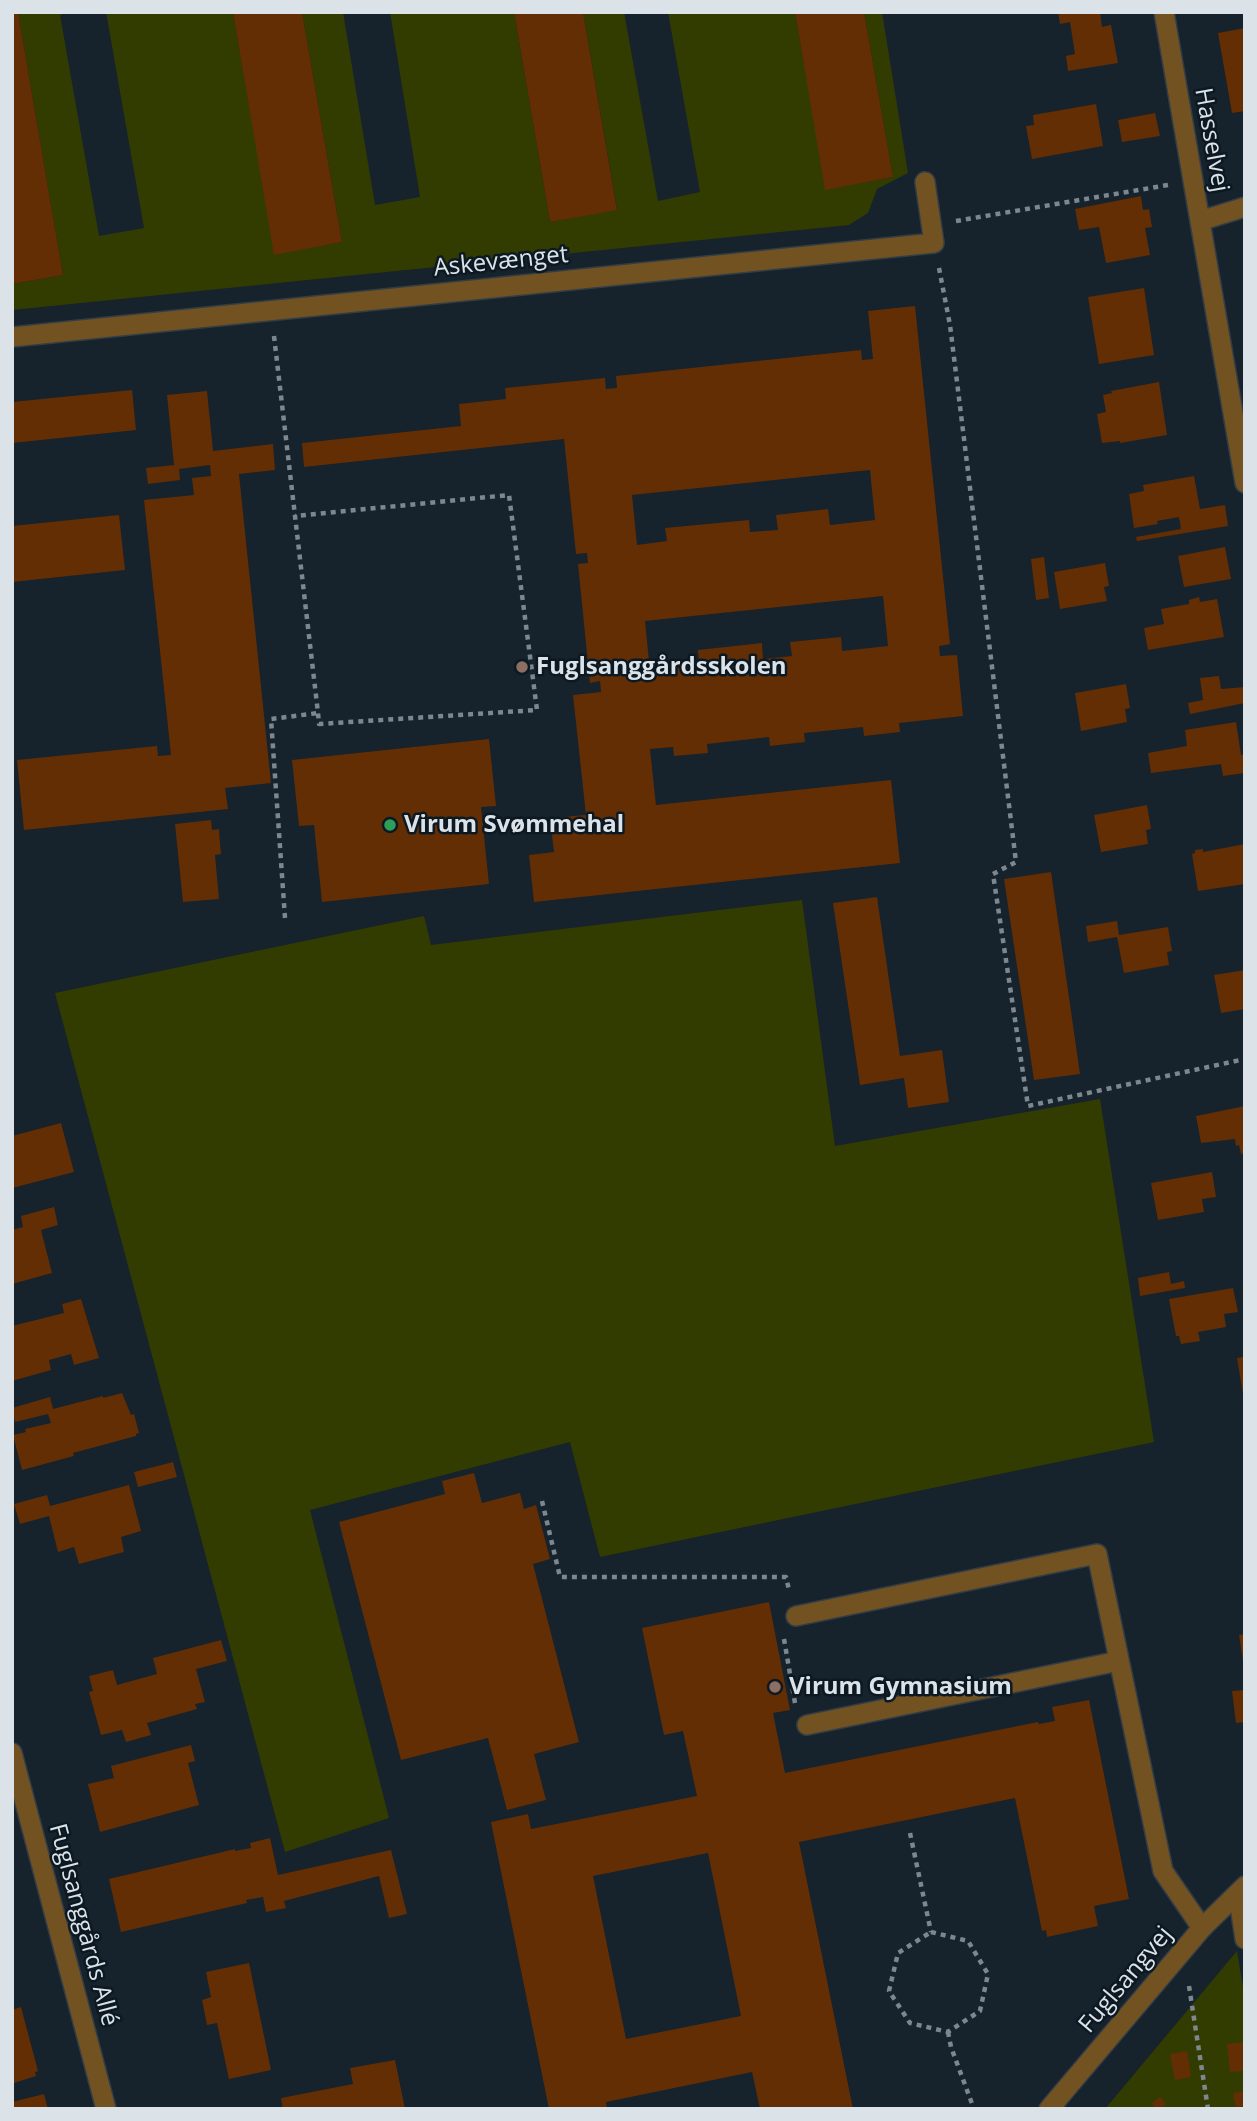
<!DOCTYPE html>
<html>
<head>
<meta charset="utf-8">
<style>
	body { margin:0 }
	#map { position:relative; width:1257px; height:2121px; overflow:hidden; background:#16222c; font-family:"Open Sans",sans-serif }
	canvas { display:block }
	.frame { position:absolute; inset:0; border:14px solid #dbe3e9; pointer-events:none }
</style>
</head>
<body>
<div id="map">
<canvas width="1257" height="2121"></canvas>
<div class="frame"></div>
</div>
<script>
const ctx = document.querySelector('canvas').getContext('2d');
ctx.lineJoin = 'round';
function paint(path, color) {
  ctx.fillStyle = color;
  ctx.fill(path, 'evenodd');
}
function poly(rows) {
  const path = new Path2D();
  for (const r of rows) {
    path.moveTo(r[0], r[1]);
    for (let i = 2; i < r.length; i += 2) path.lineTo(r[i], r[i + 1]);
  }
  return path;
}
function strokePath(path, color, width, dash) {
  ctx.strokeStyle = color;
  ctx.lineWidth = width;
  ctx.lineCap = dash ? 'butt' : 'round';
  ctx.setLineDash(dash || []);
  ctx.stroke(path);
}
function label(font, color, halo, rows, align = 'center') {
  ctx.font = font + ' "Open Sans",sans-serif';
  ctx.lineWidth = 5;
  ctx.setLineDash([]);
  ctx.textBaseline = 'middle';
  ctx.strokeStyle = halo;
  ctx.fillStyle = color;
  for (const [text, x, y, turn = 0] of rows) {
    ctx.save();
    ctx.translate(x, y);
    ctx.rotate((+turn || 0) * Math.PI / 180);
    ctx.textAlign = isNaN(turn) ? turn : align;
    if (halo) ctx.strokeText(text, 0, 0);
    ctx.fillText(text, 0, 0);
    ctx.restore();
  }
}
const green = poly([
	[18,12,71,12,60,15,99,236,144,228,106,12,233,12,275,254,342,242,302,12,343,12,375,205,420,197,390,12,514,12,550,222,617,209,583,12,624,12,658,201,700,192,668,12,795,12,826,189,893,177,864,12,882,12,908,173,877,189,868,213,849,225,12,310,12,284,63,275],
	[802,900,835,1146,1100,1099,1154,1442,600,1557,570,1442,310,1510,389,1818,285,1852,55,993,424,916,431,945],
	[1237,1951,1245,1999,1245,2109,1105,2109]
]);
const building = poly([
	[12,12,18,12,63,275,12,284],
	[233,12,302,12,342,242,274,255],
	[514,12,583,12,617,210,550,222],
	[795,12,864,12,893,177,825,190],
	[1058,12,1100,12,1102,27,1111,25,1118,63,1068,71,1066,56,1075,54,1070,22,1060,24],
	[1245,28,1245,111,1232,113,1218,33],
	[1096,104,1103,146,1032,159,1026,126,1034,125,1033,115],
	[1155,113,1160,136,1122,142,1118,120],
	[1141,196,1143,210,1149,209,1152,227,1145,228,1150,255,1106,263,1099,227,1079,230,1075,209],
	[1144,288,1154,355,1099,364,1088,297],
	[915,306,950,644,939,646,940,656,957,655,963,716,899,723,900,732,864,736,863,727,804,733,805,742,770,746,769,737,707,744,708,753,674,756,673,747,650,749,656,805,891,780,900,863,534,902,529,855,554,852,550,818,586,815,573,695,601,692,600,681,590,683,578,564,588,563,587,553,576,554,564,439,304,467,302,443,461,426,459,404,506,399,505,388,605,378,606,389,617,388,616,376,861,350,862,360,873,359,868,311],
	[870,470,875,520,830,525,828,509,776,515,778,530,750,532,749,520,665,528,667,541,637,545,632,495],
	[883,596,888,646,842,651,841,637,790,642,792,656,763,659,762,643,698,650,699,666,650,671,645,621],
	[1159,382,1167,435,1120,443,1120,441,1102,443,1097,414,1106,412,1103,395,1112,393,1111,391],
	[132,390,136,430,12,443,12,402],
	[207,391,213,451,273,444,275,470,239,474,271,783,225,788,228,809,24,830,17,760,157,746,158,756,171,755,144,500,194,495,192,478,211,476,210,465,179,469,180,480,148,484,146,468,174,465,167,395],
	[1194,476,1200,509,1225,505,1228,526,1137,541,1136,537,1181,529,1179,517,1157,521,1158,524,1134,528,1129,494,1144,491,1143,485],
	[119,515,125,570,12,582,12,526],
	[1225,547,1231,579,1184,587,1178,556],
	[1044,557,1049,598,1036,600,1031,559],
	[1105,563,1109,586,1104,587,1107,601,1060,609,1054,572],
	[1199,597,1200,602,1217,599,1224,637,1148,650,1144,628,1164,624,1161,609,1189,604,1189,600],
	[1219,676,1221,689,1245,687,1245,703,1190,714,1188,703,1203,700,1200,678],
	[1126,684,1130,708,1125,709,1127,722,1081,731,1075,693],
	[1236,722,1241,755,1245,755,1245,773,1223,776,1221,764,1151,773,1148,753,1187,746,1185,730],
	[489,739,496,806,481,807,489,884,322,902,314,825,299,826,292,760],
	[1147,805,1151,829,1146,830,1148,844,1101,852,1094,815],
	[211,820,212,830,219,829,220,844,221,854,215,855,219,899,183,902,175,824],
	[1245,844,1245,884,1198,891,1192,854,1195,853,1195,850,1203,849,1203,852],
	[1051,872,1080,1074,1034,1080,1004,879],
	[877,897,900,1056,942,1050,949,1102,908,1108,904,1078,860,1085,833,903],
	[1117,921,1119,935,1168,927,1172,951,1167,952,1169,965,1124,973,1117,937,1088,942,1086,926],
	[1245,970,1245,1009,1221,1013,1214,975],
	[1245,1106,1245,1153,1241,1154,1239,1145,1236,1146,1235,1139,1201,1143,1196,1116],
	[61,1123,74,1172,12,1188,12,1136],
	[1212,1172,1216,1197,1202,1199,1204,1212,1158,1220,1151,1183],
	[54,1207,58,1225,41,1230,52,1273,12,1284,12,1230,23,1227,21,1216],
	[1169,1272,1171,1284,1184,1281,1185,1288,1140,1296,1138,1278],
	[1233,1288,1238,1312,1224,1314,1226,1327,1198,1332,1200,1341,1181,1344,1179,1336,1176,1336,1169,1299],
	[81,1299,99,1358,74,1365,71,1354,49,1360,51,1370,12,1381,12,1326,64,1313,62,1304],
	[1245,1357,1245,1394,1243,1394,1237,1358],
	[122,1393,131,1415,134,1414,139,1433,136,1434,136,1436,73,1453,74,1456,22,1470,13,1435,26,1432,25,1429,51,1423,48,1414,15,1422,12,1408,50,1397,53,1409,103,1396,103,1398],
	[173,1462,177,1477,138,1487,134,1472],
	[474,1473,482,1503,520,1493,524,1509,536,1505,550,1559,533,1564,579,1742,534,1754,546,1800,507,1810,488,1738,401,1760,339,1522,445,1494,442,1481],
	[129,1485,141,1531,121,1537,124,1552,79,1564,74,1547,58,1552,49,1516,20,1524,14,1504,47,1495,50,1506],
	[769,1602,790,1710,773,1713,785,1773,1038,1722,1039,1724,1055,1721,1052,1707,1089,1700,1129,1899,1094,1906,1098,1926,1047,1937,1046,1930,1042,1931,1015,1798,799,1842,853,2109,760,2109,752,2072,606,2102,607,2109,549,2109,491,1822,528,1814,531,1829,697,1796,683,1731,664,1735,642,1628],
	[708,1853,741,2016,626,2039,593,1876],
	[1245,1634,1245,1661,1243,1661,1239,1635],
	[221,1640,227,1661,196,1669,205,1702,195,1704,197,1709,147,1723,151,1735,126,1742,122,1730,101,1735,89,1692,93,1691,89,1676,113,1670,117,1685,157,1674,153,1658],
	[1245,1690,1245,1722,1236,1723,1232,1691],
	[191,1745,195,1761,188,1763,199,1805,100,1832,88,1784,114,1778,111,1766],
	[270,1838,278,1875,391,1850,407,1914,389,1918,379,1876,284,1901,286,1908,266,1912,263,1897,246,1900,247,1903,121,1932,109,1879,235,1849,235,1851,251,1848,250,1843],
	[249,1963,271,2070,229,2079,217,2023,207,2025,202,2000,211,1997,206,1972],
	[21,2007,38,2071,35,2072,36,2076,14,2083,12,2078,12,2010],
	[1245,2042,1245,2071,1230,2072,1227,2044],
	[1187,2051,1191,2077,1175,2080,1170,2054],
	[395,2060,405,2109,283,2109,281,2098,353,2084,350,2068],
	[1245,2091,1245,2109,1236,2109,1233,2093],
	[44,2094,48,2109,12,2109,12,2102],
	[1160,2097,1166,2104,1161,2109,1156,2109,1152,2103]
]);
const path = poly([
	[956,221,1168,185],
	[939,268,950,325,1016,862,993,874,1028,1106,1245,1059],
	[274,336,295,516,318,713,319,724,537,710,509,495,295,516],
	[285,918,271,719,318,713],
	[542,1501,560,1577,786,1577,789,1590],
	[784,1639,795,1703],
	[910,1833,931,1932],
	[931,1932,968,1941,988,1974,980,2011,948,2032,910,2023,889,1991,898,1953,931,1932],
	[1189,1986,1208,2109],
	[948,2032,951,2047,974,2109]
]);
const service = poly([
	[796,1616,1097,1554,1163,1871,1202,1928],
	[807,1725,1119,1661],
	[1238,1893,1245,1939]
]);
const minor = poly([
	[1164,12,1245,483],
	[1200,221,1245,207],
	[12,337,934,243,925,182],
	[12,1753,106,2109]
]);
const tertiary = poly([
	[1049,2109,1202,1928,1245,1886]
]);
const markers = [
	[522,667,7,"#8d6e63"],
	[390,825,7,"#2e9e5b"],
	[775,1687,7,"#8d6e63"]
];
const streetNames = [
	["Hasselvej",1211,140,80],
	["Askevænget",501,262,-6],
	["Fuglsanggårds Allé",83,1925,75],
	["Fuglsangvej",1126,1980,-50]
];
const poiNames = [
	["Fuglsanggårdsskolen",536,667],
	["Virum Svømmehal",404,825],
	["Virum Gymnasium",789,1687]
];
paint(green, '#333c00');
paint(building, '#632e03');
strokePath(service, '#323d46', 22);
strokePath(minor, '#323d46', 22);
strokePath(tertiary, '#323d46', 22);
strokePath(path, '#7d878f', 4.5, [5, 5]);
strokePath(service, '#725221', 19);
strokePath(minor, '#725221', 19);
strokePath(tertiary, '#725221', 19);
for (const [x, y, r, color] of markers) {
  const dot = new Path2D();
  dot.arc(x, y, r, 0, 2 * Math.PI);
  ctx.fillStyle = color;
  ctx.fill(dot);
  strokePath(dot, '#0d1922', 2.5);
}
label('24px', '#dbe3e9', '#0d1922', streetNames);
label('bold 24px', '#dbe3e9', '#0d1922', poiNames, 'left');
</script>
</body>
</html>
